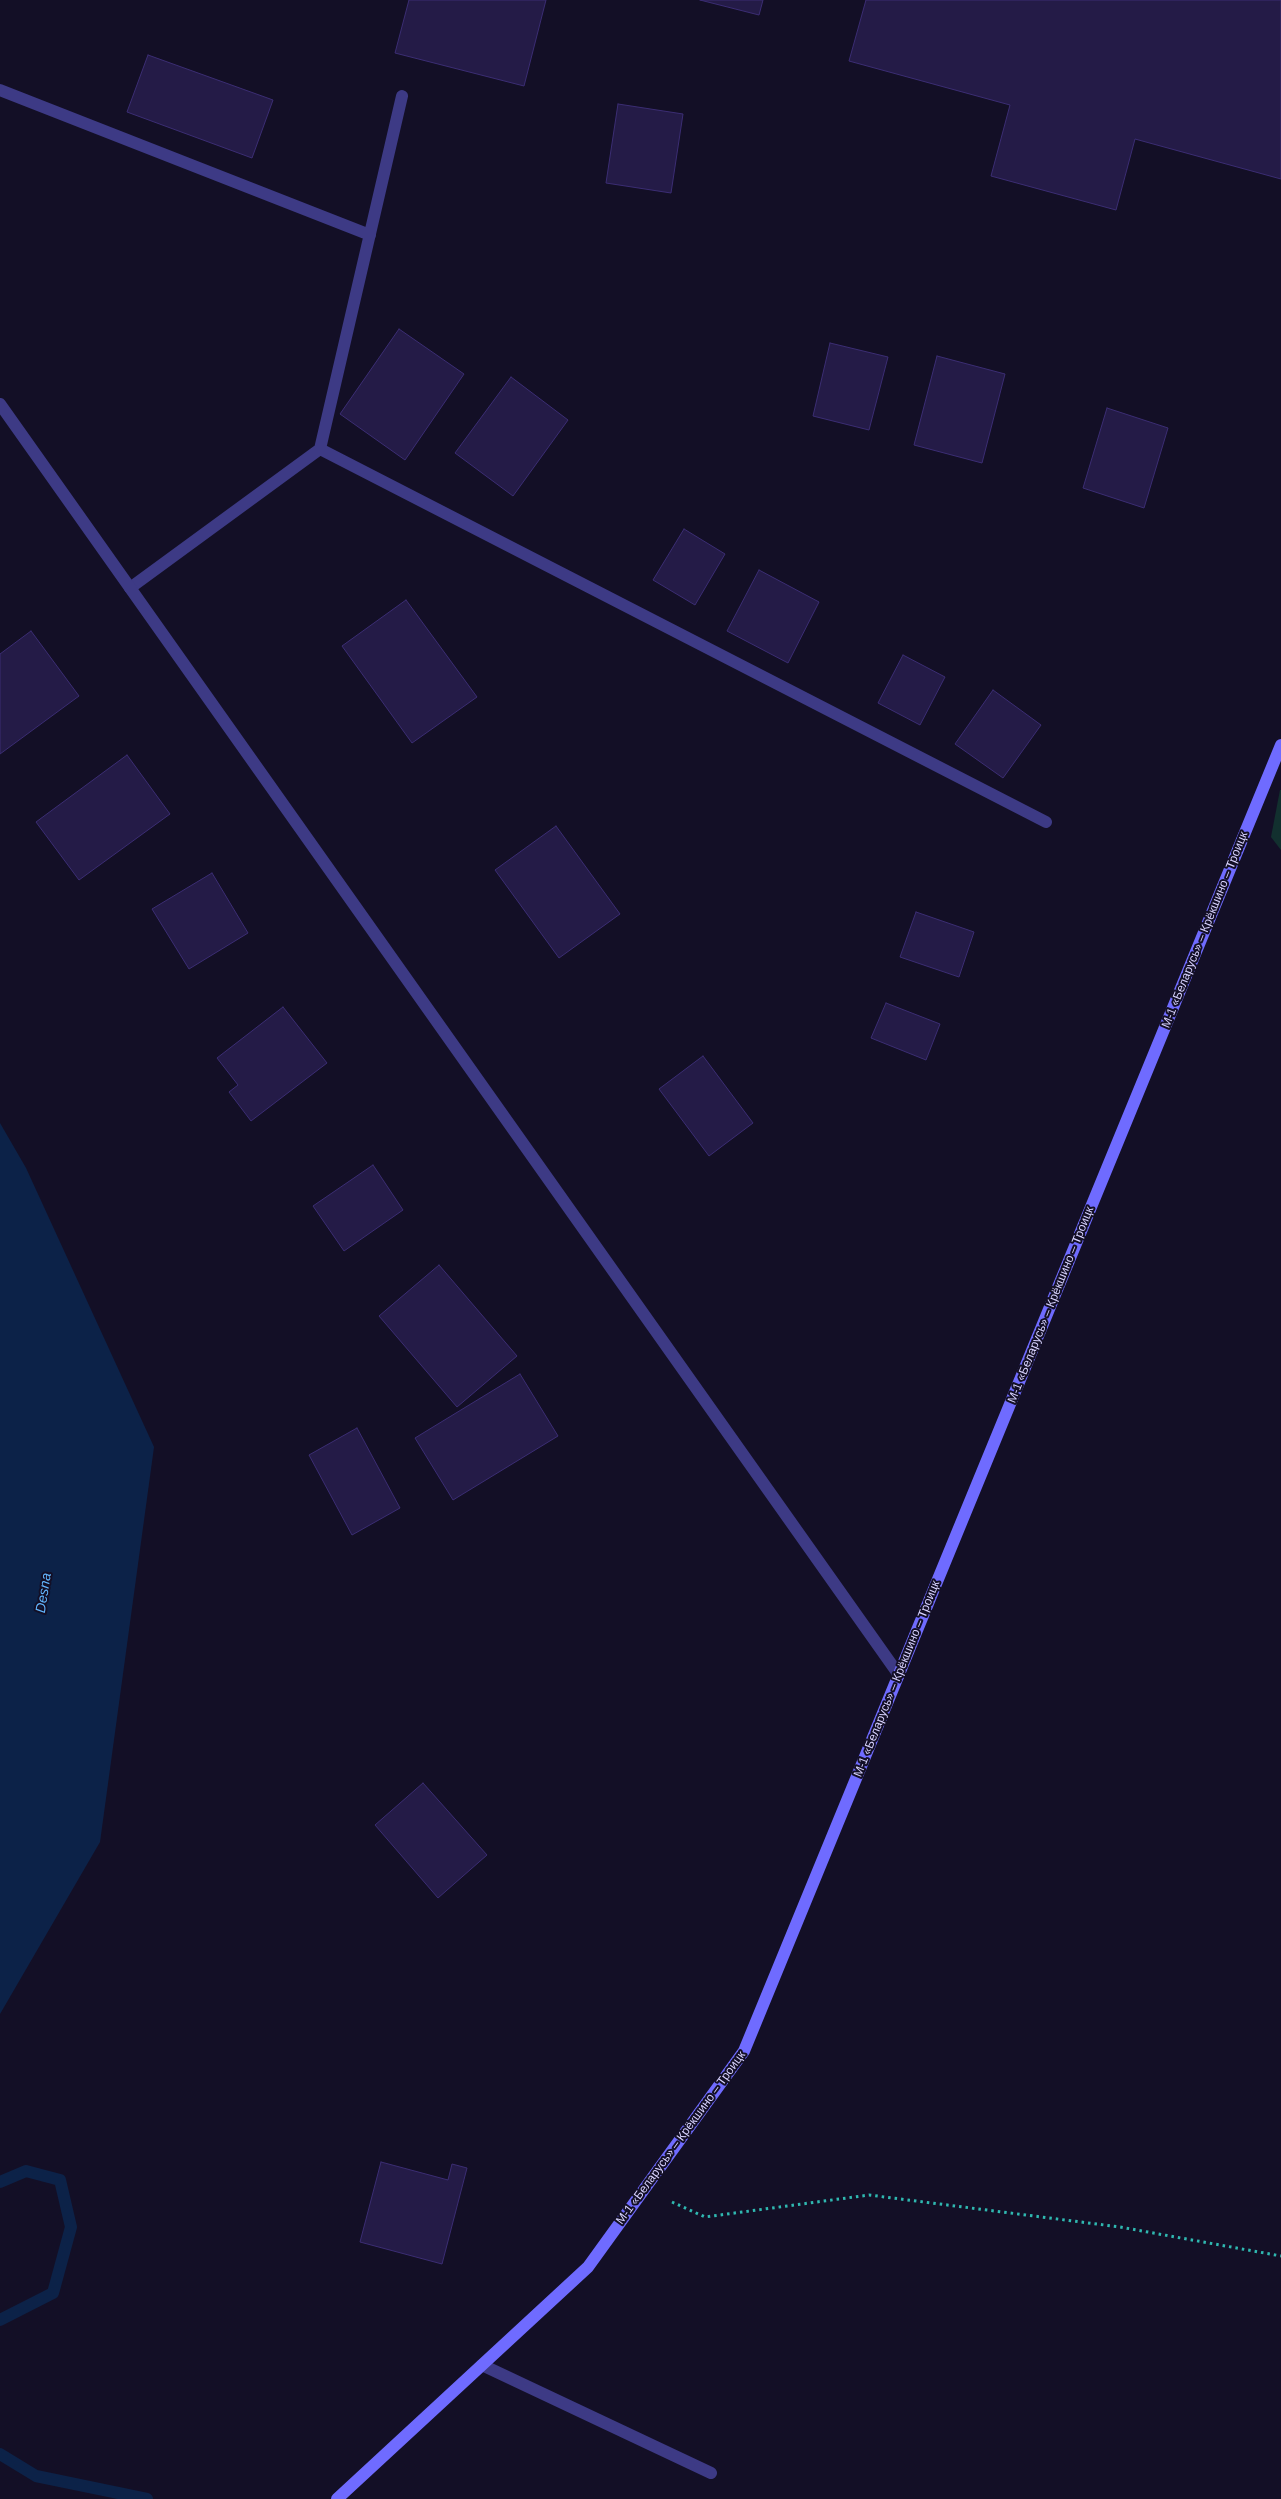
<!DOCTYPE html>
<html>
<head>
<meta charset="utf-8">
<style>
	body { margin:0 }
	canvas { display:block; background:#130f26 }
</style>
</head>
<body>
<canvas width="1281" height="2499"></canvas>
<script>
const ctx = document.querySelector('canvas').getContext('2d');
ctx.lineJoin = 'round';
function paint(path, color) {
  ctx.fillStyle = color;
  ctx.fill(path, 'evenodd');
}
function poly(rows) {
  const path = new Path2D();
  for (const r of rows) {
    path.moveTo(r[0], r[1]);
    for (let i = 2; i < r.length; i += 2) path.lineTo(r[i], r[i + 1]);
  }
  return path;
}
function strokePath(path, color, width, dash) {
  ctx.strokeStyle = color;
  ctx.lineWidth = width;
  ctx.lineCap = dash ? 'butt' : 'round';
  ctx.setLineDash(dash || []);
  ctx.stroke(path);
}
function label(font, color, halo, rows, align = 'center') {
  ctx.font = font + ' Arial,sans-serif';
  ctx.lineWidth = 4;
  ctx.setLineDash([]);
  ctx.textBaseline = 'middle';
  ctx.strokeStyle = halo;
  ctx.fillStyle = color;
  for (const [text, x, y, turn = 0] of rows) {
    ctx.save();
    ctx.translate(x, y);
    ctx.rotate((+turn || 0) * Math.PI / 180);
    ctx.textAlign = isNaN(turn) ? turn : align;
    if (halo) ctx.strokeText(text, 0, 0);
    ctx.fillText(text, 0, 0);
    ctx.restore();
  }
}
const green = poly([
	[1280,790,1281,790,1281,850,1271,837]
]);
const water = poly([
	[0,1123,26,1168,154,1447,100,1842,0,2014]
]);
const stream = poly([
	[0,2182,26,2171,60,2180,71,2227,53,2293,0,2320],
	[0,2454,36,2476,147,2499]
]);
const building = poly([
	[409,0,546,0,524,86,395,53,409,0],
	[700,0,763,0,759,15,700,0],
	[866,0,1281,0,1281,179,1135,139,1116,210,991,176,1010,105,849,61,866,0],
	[148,55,273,100,252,158,127,112,148,55],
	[618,104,683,114,671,193,606,183,618,104],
	[399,329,464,374,405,460,340,414,399,329],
	[830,343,888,357,869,430,813,416,830,343],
	[937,356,1005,374,982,463,914,445,937,356],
	[511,377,568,420,513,496,455,453,511,377],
	[1107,408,1168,428,1144,508,1083,488,1107,408],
	[684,529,725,554,695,605,653,580,684,529],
	[759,570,819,602,788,663,727,631,759,570],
	[406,600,477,697,412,743,342,646,406,600],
	[31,631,79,696,0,754,0,654,31,631],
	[903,655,945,677,920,725,878,703,903,655],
	[993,690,1041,725,1003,778,955,744,993,690],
	[127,755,170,814,79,880,36,822,127,755],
	[556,826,620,914,559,958,495,870,556,826],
	[212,873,248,933,189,969,152,909,212,873],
	[916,912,974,932,959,977,900,957,916,912],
	[886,1003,940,1024,926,1060,871,1038,886,1003],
	[283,1007,327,1063,251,1121,229,1092,238,1085,217,1058,283,1007],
	[703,1056,753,1123,709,1156,659,1089,703,1056],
	[373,1165,403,1210,344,1251,313,1206,373,1165],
	[439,1265,517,1356,457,1407,379,1316,439,1265],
	[520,1374,558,1436,453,1500,415,1438,520,1374],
	[357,1428,400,1508,352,1535,309,1455,357,1428],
	[423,1783,487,1855,438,1898,375,1825,423,1783],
	[381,2162,448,2180,452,2164,467,2168,442,2264,360,2242,381,2162]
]);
const path = poly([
	[672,2202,705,2217,869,2195,1120,2227,1281,2256]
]);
const lane = poly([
	[0,90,370,235],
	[320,449,402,96],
	[130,588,320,449,1046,822],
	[482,2365,711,2473]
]);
const street = poly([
	[0,404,899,1675]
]);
const secondary = poly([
	[337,2499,588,2267,744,2051,1281,745]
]);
const streetNames = [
	["М-1 «Беларусь» – Крёкшино – Троицк",1205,930,-68],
	["М-1 «Беларусь» – Крёкшино – Троицк",1051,1305,-68],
	["М-1 «Беларусь» – Крёкшино – Троицк",897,1679,-68],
	["М-1 «Беларусь» – Крёкшино – Троицк",681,2138,-54]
];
const waterNames = [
	["Desna",44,1593,-81]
];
paint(green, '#12302f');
paint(water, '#0c2248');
strokePath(stream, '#0c2248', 12);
paint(building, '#241b47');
strokePath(building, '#3b2d73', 1);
strokePath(path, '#2fb8b0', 3, [2.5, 4]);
strokePath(lane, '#3d3a85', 12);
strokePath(street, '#3d3a85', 12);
strokePath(secondary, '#6f6bff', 12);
label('12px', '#d9d4ff', '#130f26', streetNames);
label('italic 14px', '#62b6ff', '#130f26', waterNames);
</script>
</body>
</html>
